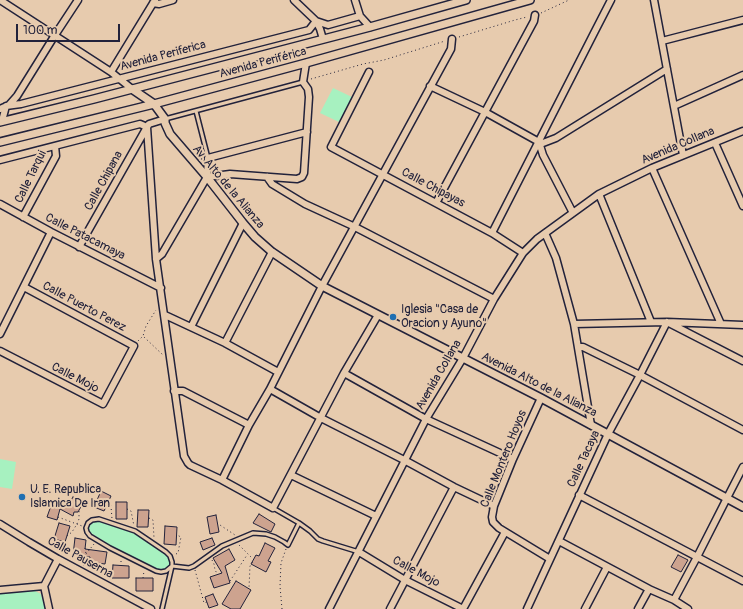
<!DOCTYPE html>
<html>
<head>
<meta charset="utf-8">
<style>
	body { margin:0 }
	#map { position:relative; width:743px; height:609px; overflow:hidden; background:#e7cbae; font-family:Pangolin,sans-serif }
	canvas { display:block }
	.scale { position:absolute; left:16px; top:24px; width:104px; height:18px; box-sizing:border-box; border:2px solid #22223b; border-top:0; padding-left:5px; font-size:12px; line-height:14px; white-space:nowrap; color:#22223b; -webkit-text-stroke:3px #e7cbae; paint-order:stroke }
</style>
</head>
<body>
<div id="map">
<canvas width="743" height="609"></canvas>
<div class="scale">100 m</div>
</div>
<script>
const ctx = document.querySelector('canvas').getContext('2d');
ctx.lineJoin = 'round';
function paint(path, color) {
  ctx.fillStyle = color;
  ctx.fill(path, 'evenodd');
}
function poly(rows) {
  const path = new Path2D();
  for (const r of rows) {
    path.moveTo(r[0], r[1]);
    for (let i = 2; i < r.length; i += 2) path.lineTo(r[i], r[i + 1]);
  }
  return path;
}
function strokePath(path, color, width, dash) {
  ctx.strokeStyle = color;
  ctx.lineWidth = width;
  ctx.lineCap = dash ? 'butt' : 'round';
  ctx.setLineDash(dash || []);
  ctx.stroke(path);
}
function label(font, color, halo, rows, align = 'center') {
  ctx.font = font + ' Pangolin,sans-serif';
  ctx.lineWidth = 4;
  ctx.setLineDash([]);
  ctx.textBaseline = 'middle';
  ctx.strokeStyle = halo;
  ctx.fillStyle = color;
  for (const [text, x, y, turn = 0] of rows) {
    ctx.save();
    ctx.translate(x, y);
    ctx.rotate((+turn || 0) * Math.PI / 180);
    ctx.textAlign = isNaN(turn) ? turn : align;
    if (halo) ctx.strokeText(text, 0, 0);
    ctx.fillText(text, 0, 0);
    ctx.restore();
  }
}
const green = poly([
	[333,88,352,97,339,122,320,113],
	[0,459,16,462,12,489,0,487],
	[95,521,99,521,129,530,167,555,170,560,170,565,166,570,160,571,136,561,117,550,91,533,89,530,89,526,92,522],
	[35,591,41,594,45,609,0,609,0,594]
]);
const building = poly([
	[101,491,111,496,104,511,94,507,101,491],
	[73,497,83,503,78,512,74,512,73,516,60,509,57,520,47,517,52,503,67,507,73,497],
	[116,502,127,502,127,519,116,519,116,502],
	[138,510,149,510,148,527,137,527,138,510],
	[259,514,275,524,271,532,253,523,259,514],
	[216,515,219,532,210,534,207,517,216,515],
	[59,523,70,526,65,542,54,539,59,523],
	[165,526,177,527,176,545,164,544,165,526],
	[75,538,86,540,85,549,107,552,105,564,89,562,90,557,73,555,75,538],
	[212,538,215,545,203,550,200,542,212,538],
	[265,543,275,548,268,561,271,562,266,572,251,564,256,555,259,556,265,543],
	[229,549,235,560,225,566,230,583,214,588,210,577,222,573,213,558,229,549],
	[678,555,688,560,681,572,671,567,678,555],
	[113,565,129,566,129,578,112,578,113,565],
	[136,578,153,578,153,591,136,591,136,578],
	[236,581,251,590,240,609,231,609,222,604,236,581],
	[213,594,218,605,209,608,205,597,213,594]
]);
const path = poly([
	[541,13,569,0],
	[459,37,515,20,527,17],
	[311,79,363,64,384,60,445,41],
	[144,337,163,355],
	[138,341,143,336,146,326,156,310],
	[108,502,111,506,112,519],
	[127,509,131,511,134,526],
	[58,517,82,526],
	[149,518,153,520,154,538],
	[217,523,235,535],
	[67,536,72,532,77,524,79,519,79,509],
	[239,545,254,560,250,566,249,588],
	[85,548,86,554],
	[176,554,178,553,181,537,177,535],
	[212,560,214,564,215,570,218,575],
	[84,566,86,554,94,544],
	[121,566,121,560],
	[195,570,204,603,207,602],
	[143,578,144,571],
	[230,581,247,555],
	[282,609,280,586,281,563,286,549]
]);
const service = poly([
	[196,111,208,158],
	[165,119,303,82],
	[273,508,299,523,310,531,318,539,323,541,359,552],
	[99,519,135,531,166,552,170,556,172,562,172,566,166,571,161,572,156,571,110,548,90,536,87,532,86,528,88,523,92,520,99,519],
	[162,609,172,566,189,568,194,566,222,546,253,533,266,534,275,537,284,542,288,545,299,523]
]);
const minor = poly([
	[0,0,111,72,132,89],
	[294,0,316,21,328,25,360,16,370,27],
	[355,0,360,16],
	[654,0,683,155],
	[153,3,159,4,173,0],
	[662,41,743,20],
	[111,72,155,0],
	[369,72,331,147,492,233,523,253],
	[430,86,485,112,539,142,543,143,556,138,667,69],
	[674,106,743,75],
	[0,109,9,105,17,96,55,35,78,0],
	[165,119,149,124,147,127,156,259,184,456,188,463,190,465,222,480,273,508,344,373,378,315],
	[2,121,6,106,21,104,309,30,316,21,320,29,323,39],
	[539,142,543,155,573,213],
	[715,143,743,206],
	[0,160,140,124,147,127,79,247],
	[652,168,721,324],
	[207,177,230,174,297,179,302,177,304,173,309,97,308,89,303,82,306,63],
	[267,177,272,184,305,204,355,227,494,299],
	[599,194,651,322],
	[436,203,534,21,535,15],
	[0,204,51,232,161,288],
	[23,217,56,156,55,146],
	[492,233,594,33,611,0],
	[545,233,556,258,574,324,591,425],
	[156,259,162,254,207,177,208,158,307,132],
	[165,315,225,343,278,372],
	[574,324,667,322,743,325],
	[191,327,243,223],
	[0,334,51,232],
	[225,343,272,252],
	[578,347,583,347,640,375,743,430],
	[0,351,103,404,134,346,24,287],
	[344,373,426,419,513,459],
	[270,389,321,418,406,461,454,487,494,506],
	[174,391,183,391,249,425],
	[541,398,513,459,494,506,492,517,493,522,499,528,550,559],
	[291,475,376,516],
	[222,480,249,425,270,389,322,286,451,49,452,39],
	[579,495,743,581],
	[0,524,29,542,58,559,151,609],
	[559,541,649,589,674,600,688,609],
	[359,552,405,580,463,609],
	[44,586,49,609],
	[0,590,44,586,58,559],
	[674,600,697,557,727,498,743,467],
	[329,609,426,419,463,358,494,299,523,253,537,239,599,194,652,168,743,131],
	[390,609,454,487],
	[463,609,505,532],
	[527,609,608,434,640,375,667,322,743,361],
	[585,609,607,567],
	[638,609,649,589]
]);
const tertiary = poly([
	[132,89,154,104,165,119,165,123,170,134,207,177,243,223,255,237,272,252,322,286,541,398,743,507],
	[0,122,94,99,370,27,466,0],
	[0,142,154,104,306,63,530,0]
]);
const markers = [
	[393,317,4,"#1f6fb2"],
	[22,497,4,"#1f6fb2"]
];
const streetNames = [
	["Avenida Periferica",163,56,-15],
	["Avenida Periférica",263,63,-15],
	["Avenida Collana",678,146,-23],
	["Calle Tarqui",31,177,-64],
	["Calle Chipana",104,181,-61],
	["Av. Alto de la Alianza",228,187,50],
	["Calle Chipayas",433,188,28],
	["Calle Patacamaya",85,237,27],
	["Calle Puerto Perez",84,307,28],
	["Avenida Collana",439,375,-60],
	["Calle Mojo",75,378,27],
	["Avenida Alto de la Alianza",539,385,27],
	["Calle Montero Hoyos",504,459,-68],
	["Calle Tacaya",584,459,-65],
	["Calle Pauserna",80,558,29],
	["Calle Mojo",416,572,28]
];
const poiNames = [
	["Iglesia \"Casa de",401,310],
	["Oracion y Ayuno\"",401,324],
	["U. E. Republica",30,490],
	["Islamica De Iran",30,504]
];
paint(green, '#a7f1c0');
paint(building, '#cda38f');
strokePath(building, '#22223b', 1);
strokePath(service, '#22223b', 6);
strokePath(minor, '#22223b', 9);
strokePath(tertiary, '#22223b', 10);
strokePath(path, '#22223b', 1, [1, 3]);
strokePath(service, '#e7cbae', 3);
strokePath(minor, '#e7cbae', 6);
strokePath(tertiary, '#e7cbae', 7);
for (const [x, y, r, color] of markers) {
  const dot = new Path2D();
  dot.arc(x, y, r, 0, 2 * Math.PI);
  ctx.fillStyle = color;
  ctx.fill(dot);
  strokePath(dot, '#e7cbae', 1.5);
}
label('12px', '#22223b', '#e7cbae', streetNames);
label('12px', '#22223b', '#e7cbae', poiNames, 'left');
</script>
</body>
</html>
